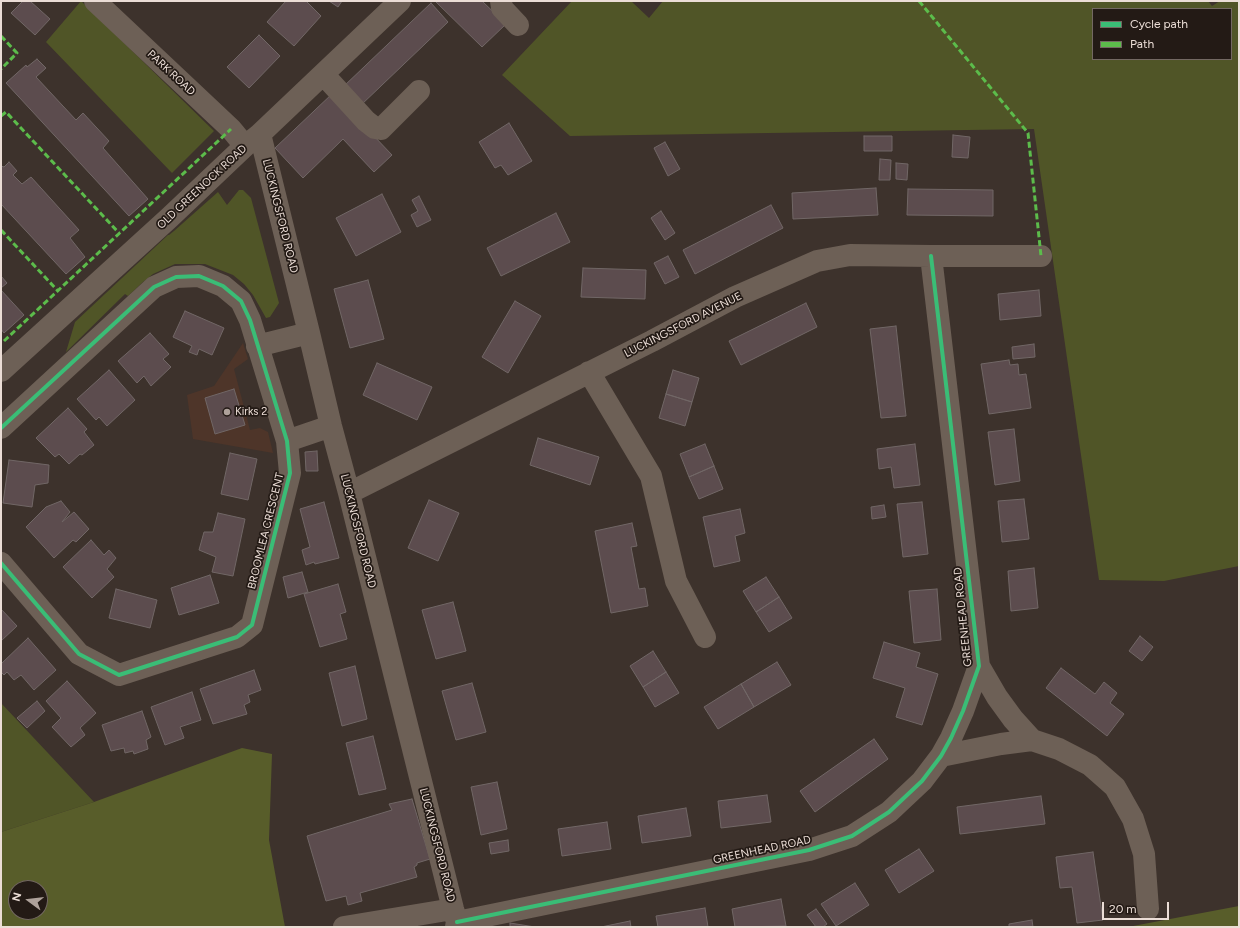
<!DOCTYPE html>
<html>
<head>
<meta charset="utf-8">
<style>
	body { margin:0 }
	#map { position:relative; width:1240px; height:928px; overflow:hidden; background:#3d322c; font-family:Figtree,sans-serif }
	canvas { display:block }
	.frame { position:absolute; inset:0; border:2px solid #ebddd6; pointer-events:none }
	.legend { position:absolute; left:1092px; top:8px; width:140px; height:52px; box-sizing:border-box; background:#231a15; border:1px solid #736862; margin:0; padding:5px 7px; list-style:none; font-size:12px; color:#ebddd6 }
	.legend li { display:flex; align-items:center; gap:8px; height:20px }
	.legend b { width:20px; border:1px solid #736862 }
	.north { position:absolute; left:8px; top:880px; width:40px; height:40px; box-sizing:border-box; background:#231a15; border:1px solid #736862; border-radius:50%; rotate:285deg; font-size:11px; font-weight:700; line-height:16px; text-align:center; color:#ebddd6 }
	.north::after { content:''; display:block; margin:auto; width:14px; height:18px; background:#aea19a; clip-path:polygon(50% 0,100% 100%,50% 72%,0 100%) }
	.scale { position:absolute; left:1102px; top:902px; width:67px; height:18px; box-sizing:border-box; border:2px solid #ebddd6; border-top:0; padding-left:5px; font-size:12px; line-height:14px; white-space:nowrap; color:#ebddd6; -webkit-text-stroke:3px #231a15; paint-order:stroke }
</style>
</head>
<body>
<div id="map">
<canvas width="1240" height="928"></canvas>
<div class="frame"></div>
<ul class="legend">
<li><b style="height:5px;background:#3abd76"></b>Cycle path</li>
<li><b style="height:5px;background:#5cbc4b"></b>Path</li>
</ul>
<div class="north">N</div>
<div class="scale">20 m</div>
</div>
<script>
const ctx = document.querySelector('canvas').getContext('2d');
ctx.lineJoin = 'round';
function paint(path, color) {
  ctx.fillStyle = color;
  ctx.fill(path, 'evenodd');
}
function poly(rows) {
  const path = new Path2D();
  for (const r of rows) {
    path.moveTo(r[0], r[1]);
    for (let i = 2; i < r.length; i += 2) path.lineTo(r[i], r[i + 1]);
  }
  return path;
}
function strokePath(path, color, width, dash) {
  ctx.strokeStyle = color;
  ctx.lineWidth = width;
  ctx.lineCap = dash ? 'butt' : 'round';
  ctx.setLineDash(dash || []);
  ctx.stroke(path);
}
function label(font, color, halo, rows, align = 'center') {
  ctx.font = font + ' Figtree,sans-serif';
  ctx.lineWidth = 3.5;
  ctx.setLineDash([]);
  ctx.textBaseline = 'middle';
  ctx.strokeStyle = halo;
  ctx.fillStyle = color;
  for (const [text, x, y, turn = 0] of rows) {
    ctx.save();
    ctx.translate(x, y);
    ctx.rotate((+turn || 0) * Math.PI / 180);
    ctx.textAlign = isNaN(turn) ? turn : align;
    if (halo) ctx.strokeText(text, 0, 0);
    ctx.fillText(text, 0, 0);
    ctx.restore();
  }
}
const built = poly([
	[243,343,248,359,234,369,250,430,260,428,268,432,273,453,193,439,187,395,214,386]
]);
const green = poly([
	[81,1,214,131,172,173,46,42],
	[572,1,631,1,649,18,663,1,1208,1,1212,6,1220,1,1239,1,1239,566,1164,581,1099,580,1034,129,570,136,502,75],
	[1093,9,1231,9,1231,59,1093,59],
	[239,190,243,190,251,198,279,303,270,317,266,318,253,295,244,284,233,275,205,264,175,264,153,274,143,282,128,296,125,294,66,352,75,322,168,235,169,235,174,231,218,192,227,205],
	[1,703,94,802,1,832]
]);
const forest = poly([
	[242,748,272,754,269,840,285,927,1,927,1,832,94,802],
	[16,888,40,888,40,912,16,912],
	[1239,906,1239,927,1125,927,1133,926]
]);
const building = poly([
	[23,1,30,1,50,19,35,35,11,13,23,1],
	[286,1,306,1,321,16,294,46,267,22,286,1],
	[329,1,342,1,338,7,329,1],
	[435,1,482,1,506,24,482,47,435,1],
	[431,3,448,22,360,106,343,87,431,3],
	[259,35,280,56,249,88,227,67,259,35],
	[37,59,46,68,36,77,76,120,83,113,109,141,103,148,148,199,129,216,6,83,26,65,27,67,37,59],
	[333,93,392,155,374,172,343,139,303,178,275,148,333,93],
	[509,123,532,161,508,175,501,165,495,168,479,142,509,123],
	[953,135,970,137,968,158,952,157,953,135],
	[864,136,892,136,892,151,864,151,864,136],
	[665,142,680,169,668,176,654,148,665,142],
	[880,159,891,160,890,180,879,180,880,159],
	[9,162,17,171,13,175,22,184,31,177,79,230,70,238,85,257,66,274,1,204,1,166,4,167,9,162],
	[896,163,908,164,907,180,896,179,896,163],
	[876,188,878,215,793,219,792,193,876,188],
	[908,189,993,190,993,216,907,215,908,189],
	[382,194,401,232,356,256,336,218,382,194],
	[419,196,431,220,417,227,411,215,418,211,412,200,419,196],
	[771,205,783,228,695,274,683,250,771,205],
	[661,211,675,233,665,240,651,218,661,211],
	[556,213,570,242,501,276,487,248,556,213],
	[668,256,679,277,665,284,654,263,668,256],
	[583,268,646,270,645,299,581,297,583,268],
	[1,276,7,283,1,288,1,276],
	[368,280,384,339,350,348,334,289,368,280],
	[1,290,24,315,4,333,1,329,1,290],
	[1039,290,1041,316,1000,320,998,294,1039,290],
	[515,301,541,316,508,373,482,357,515,301],
	[806,303,817,327,741,365,729,341,806,303],
	[185,311,224,328,212,355,199,349,197,355,189,352,192,346,173,337,185,311],
	[896,326,906,416,881,418,870,329,896,326],
	[150,333,169,354,163,359,171,367,151,386,144,376,137,383,118,361,150,333],
	[1034,344,1035,357,1013,359,1012,347,1034,344],
	[1009,360,1010,365,1018,364,1019,375,1026,374,1031,408,989,414,981,364,1009,360],
	[377,363,432,387,417,420,363,395,377,363],
	[109,370,135,400,107,426,99,417,96,420,77,399,109,370],
	[673,370,699,378,692,402,666,394,673,370],
	[234,389,245,425,215,434,205,398,234,389],
	[666,394,692,402,685,426,659,418,666,394],
	[68,408,87,429,84,432,94,445,82,455,80,454,69,464,59,454,55,457,36,438,68,408],
	[1014,429,1020,481,995,485,988,432,1014,429],
	[538,438,599,457,590,485,530,465,538,438],
	[705,444,714,466,689,477,680,454,705,444],
	[915,444,920,485,894,488,891,467,879,469,877,449,915,444],
	[317,451,318,471,306,471,305,452,317,451],
	[230,453,257,459,248,500,221,494,230,453],
	[9,460,49,465,48,483,35,485,32,507,3,503,9,460],
	[714,466,723,489,699,499,689,477,714,466],
	[1024,499,1029,539,1002,542,998,501,1024,499],
	[429,500,459,513,438,561,408,548,429,500],
	[61,501,70,512,62,522,74,512,89,529,76,542,73,540,54,558,26,527,46,507,61,501],
	[324,502,339,558,315,564,314,562,306,565,302,550,310,547,300,509,324,502],
	[922,502,928,554,903,557,897,504,922,502],
	[884,505,886,517,872,519,871,507,884,505],
	[740,509,745,533,735,536,740,561,714,567,703,517,740,509],
	[218,513,245,519,233,576,212,572,216,557,199,550,204,532,213,532,218,513],
	[632,523,637,546,631,547,639,589,645,588,648,606,611,613,595,531,632,523],
	[91,540,104,555,109,550,116,558,107,569,114,577,92,598,63,567,91,540],
	[1034,568,1038,608,1011,611,1008,571,1034,568],
	[302,572,308,592,288,598,283,577,302,572],
	[210,575,219,603,179,615,171,588,210,575],
	[766,577,779,597,756,612,743,591,766,577],
	[338,584,346,612,340,614,347,639,320,647,304,594,338,584],
	[116,589,157,600,150,628,109,618,116,589],
	[937,589,941,640,914,643,909,591,937,589],
	[779,597,792,618,769,632,756,612,779,597],
	[453,602,466,651,436,659,422,610,453,602],
	[1,609,17,626,1,641,1,609],
	[1140,636,1153,647,1142,661,1129,651,1140,636],
	[28,638,56,670,34,690,21,675,14,680,7,672,4,675,1,672,1,664,28,638],
	[884,642,920,653,916,667,938,674,922,725,896,717,905,688,873,678,884,642],
	[653,651,666,672,643,687,630,666,653,651],
	[777,662,791,685,754,707,741,684,777,662],
	[355,666,367,719,342,726,329,673,355,666],
	[1061,668,1095,694,1104,682,1117,693,1110,703,1124,714,1107,736,1046,688,1061,668],
	[254,670,261,690,248,695,250,702,244,705,247,714,213,724,200,689,254,670],
	[666,672,679,693,655,707,643,687,666,672],
	[67,681,96,713,80,728,85,735,71,747,52,727,61,718,46,701,67,681],
	[472,683,486,732,456,740,442,691,472,683],
	[741,684,754,707,718,729,704,707,741,684],
	[192,692,201,720,180,727,184,738,165,745,151,707,192,692],
	[37,701,45,711,27,728,17,718,37,701],
	[142,711,151,737,146,740,148,749,134,754,133,751,125,753,124,748,111,751,102,725,142,711],
	[373,736,386,789,359,795,346,743,373,736],
	[874,739,888,759,815,812,800,791,874,739],
	[497,782,507,829,481,835,471,787,497,782],
	[767,795,771,822,721,828,718,801,767,795],
	[1041,796,1045,824,960,834,957,807,1041,796],
	[412,799,430,859,417,863,417,865,414,867,417,877,360,893,362,901,348,905,346,896,326,901,307,836,392,810,389,804,412,799],
	[686,808,691,836,642,843,638,816,686,808],
	[607,822,611,849,562,856,558,829,607,822],
	[508,840,509,851,491,854,489,843,508,840],
	[919,849,934,871,899,893,885,870,919,849],
	[1093,852,1103,920,1077,923,1072,887,1060,888,1056,857,1093,852],
	[855,883,869,905,836,926,821,904,855,883],
	[781,899,786,926,735,927,732,909,781,899],
	[705,908,708,927,658,927,656,916,705,908],
	[816,909,827,924,823,927,816,927,807,915,816,909],
	[1032,920,1033,927,1009,927,1009,924,1032,920],
	[630,921,631,927,601,927,630,921],
	[510,923,535,927,510,927,510,923]
]);
const minor = poly([
	[95,1,231,129,245,146],
	[501,1,502,8,518,25],
	[323,74,366,121,375,128,381,129,419,91],
	[260,134,309,333,331,426,349,493,453,909,457,922,456,927],
	[257,346,309,333],
	[1,371,169,218,245,146,260,134,400,1],
	[589,372,651,476,676,581,705,637],
	[1,428,154,287,176,277,199,276,223,286,241,301,250,320,287,441,290,473,252,625,237,637,119,675,79,654,1,563],
	[287,441,331,426],
	[349,493,652,341,735,297,817,261,850,255,931,256,1041,256],
	[979,666,997,697,1013,719,1032,740],
	[941,756,1001,744,1032,740,1059,749,1090,765,1115,787,1133,819,1144,854,1148,909],
	[457,922,809,850,852,836,889,812,922,781,941,756,951,738,963,711,979,666,931,256],
	[344,927,453,909]
]);
const quiet = poly([
	[919,1,1028,133,1041,256],
	[1,36,17,53,1,69],
	[1,116,6,112,119,233],
	[1,230,58,291],
	[4,341,231,129]
]);
const cycleway = poly([
	[1,428,154,287,176,277,199,276,223,286,241,301,250,320,287,441,290,473,252,625,237,637,119,675,79,654,1,563],
	[457,922,809,850,852,836,889,812,922,781,941,756,951,738,963,711,979,666,931,256]
]);
const markers = [
	[227,412,4,"#aea19a"]
];
const streetNames = [
	["PARK ROAD",171,73,43],
	["OLD GREENOCK ROAD",202,187,-43],
	["LUCKINGSFORD ROAD",280,216,76],
	["LUCKINGSFORD AVENUE",683,325,-27],
	["BROOMLEA CRESCENT",266,531,-76],
	["LUCKINGSFORD ROAD",358,531,76],
	["GREENHEAD ROAD",963,617,-96],
	["LUCKINGSFORD ROAD",437,845,76],
	["GREENHEAD ROAD",762,850,-12]
];
const poiNames = [
	["Kirks 2",235,412]
];
paint(built, '#4e3529');
paint(green, '#505527');
paint(forest, '#585d2a');
paint(building, '#5c4c4e');
strokePath(building, '#716766', 1);
strokePath(minor, '#6d6056', 22);
strokePath(quiet, '#5cbc4b', 3, [6, 3]);
strokePath(cycleway, '#3abd76', 4);
for (const [x, y, r, color] of markers) {
  const dot = new Path2D();
  dot.arc(x, y, r, 0, 2 * Math.PI);
  ctx.fillStyle = color;
  ctx.fill(dot);
  strokePath(dot, '#231a15', 1.5);
}
label('11px', '#ebddd6', '#231a15', streetNames);
label('11px', '#ebddd6', '#231a15', poiNames, 'left');
</script>
</body>
</html>
